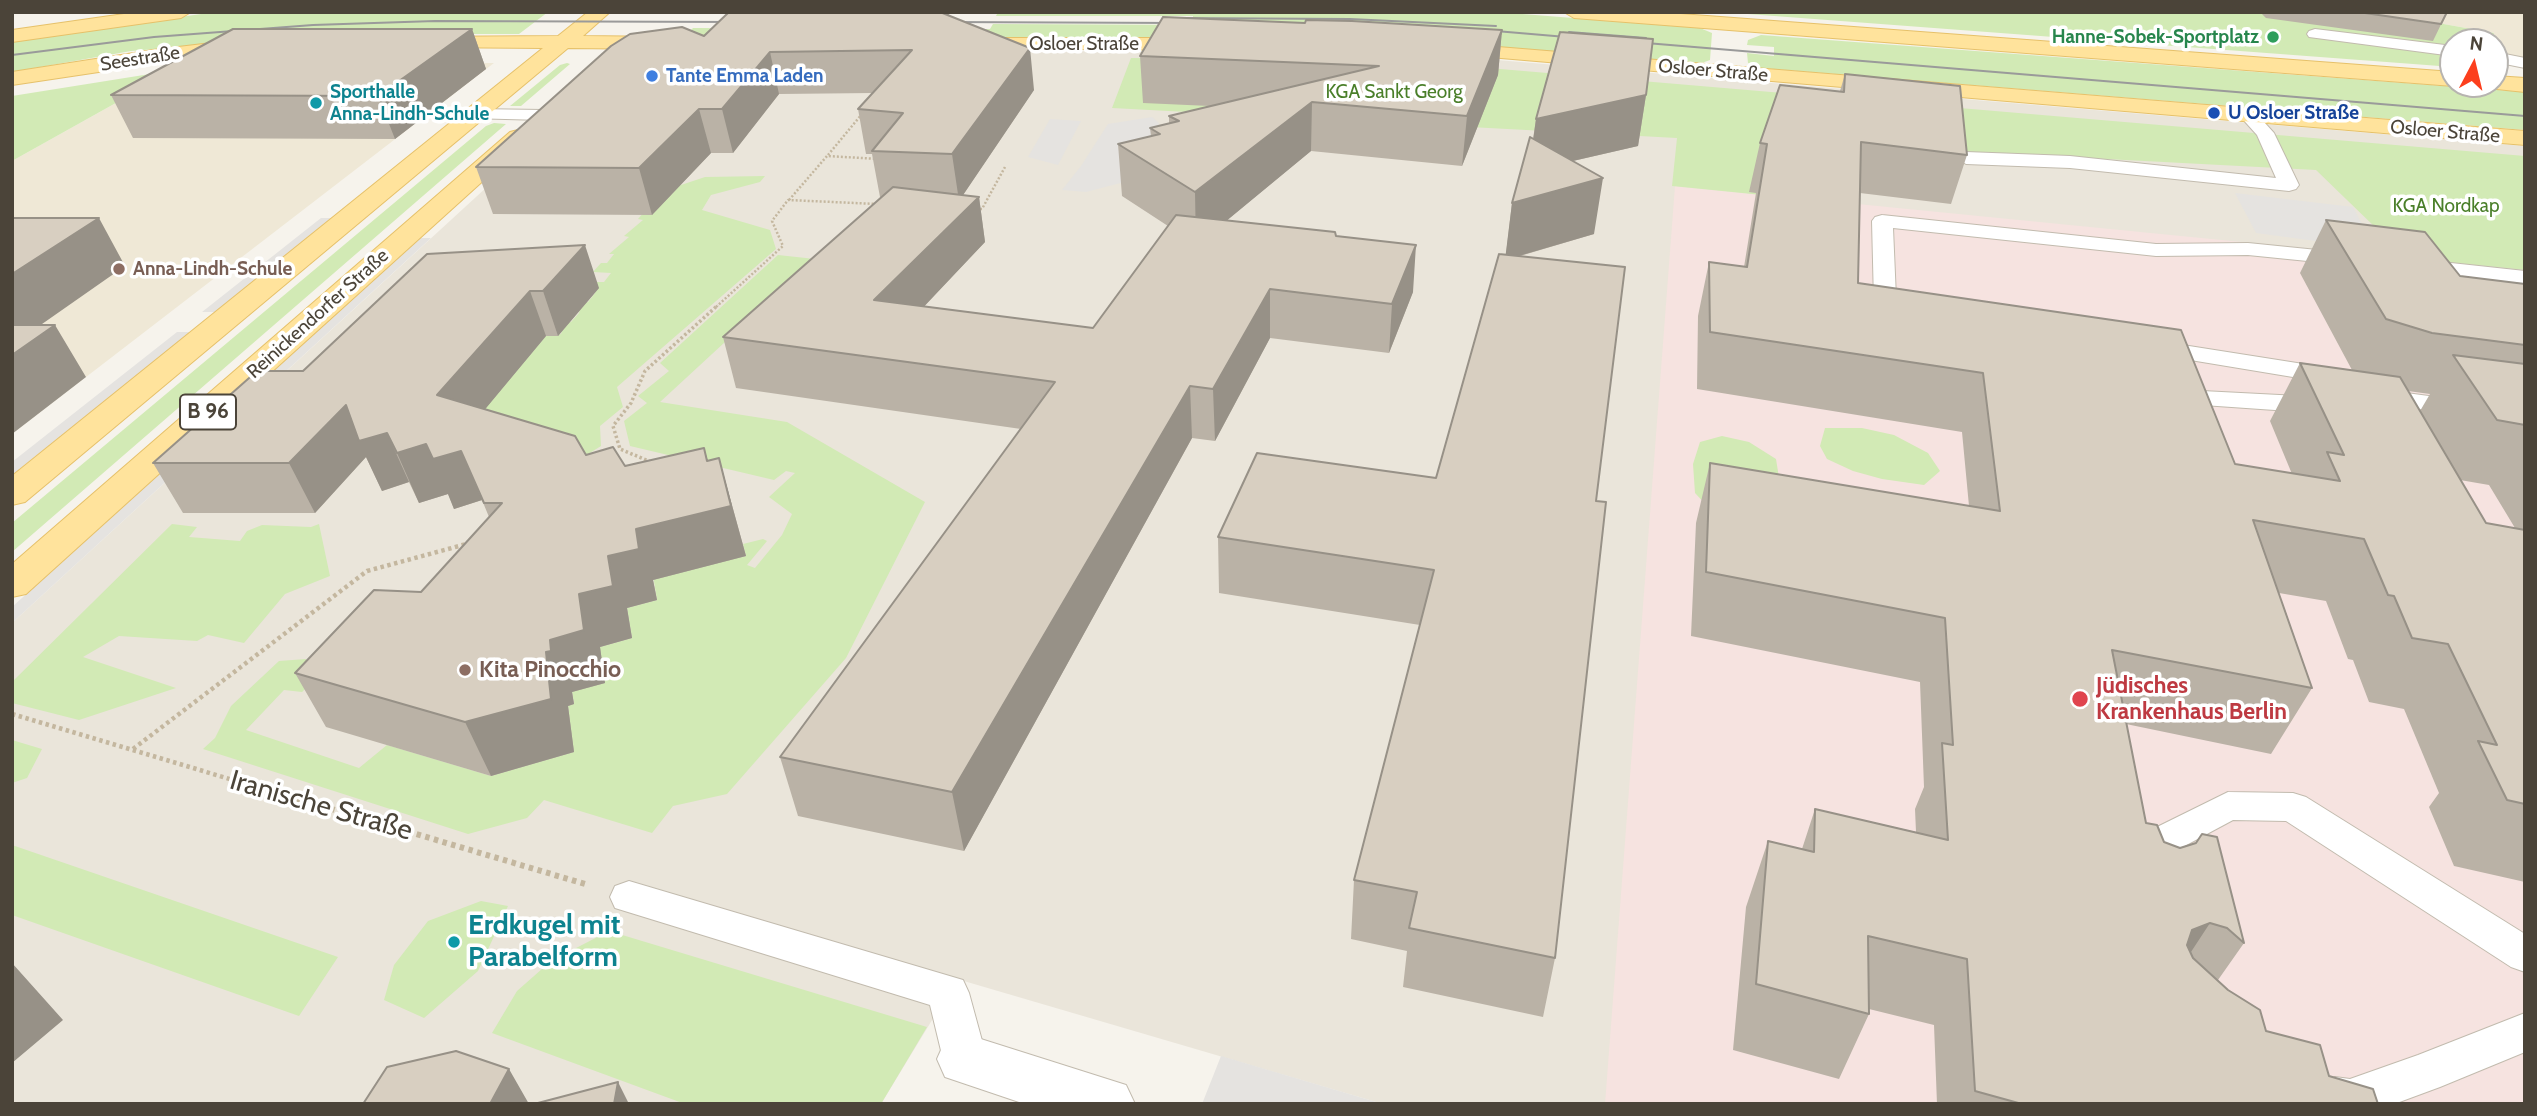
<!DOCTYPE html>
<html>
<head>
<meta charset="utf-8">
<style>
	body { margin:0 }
	#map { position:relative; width:2537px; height:1116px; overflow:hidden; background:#f6f3ec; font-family:Cabin,sans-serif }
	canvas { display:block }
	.frame { position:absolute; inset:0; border:14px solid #4b4439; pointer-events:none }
	.north { position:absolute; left:2439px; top:28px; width:70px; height:70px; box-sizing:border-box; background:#fff; border:2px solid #b7b4b0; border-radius:50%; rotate:7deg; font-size:19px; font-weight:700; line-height:28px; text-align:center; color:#4b4439 }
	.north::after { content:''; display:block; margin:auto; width:24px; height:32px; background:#fc3f1d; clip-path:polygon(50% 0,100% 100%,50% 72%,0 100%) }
</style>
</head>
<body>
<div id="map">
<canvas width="2537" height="1116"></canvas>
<div class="frame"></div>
<div class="north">N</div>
</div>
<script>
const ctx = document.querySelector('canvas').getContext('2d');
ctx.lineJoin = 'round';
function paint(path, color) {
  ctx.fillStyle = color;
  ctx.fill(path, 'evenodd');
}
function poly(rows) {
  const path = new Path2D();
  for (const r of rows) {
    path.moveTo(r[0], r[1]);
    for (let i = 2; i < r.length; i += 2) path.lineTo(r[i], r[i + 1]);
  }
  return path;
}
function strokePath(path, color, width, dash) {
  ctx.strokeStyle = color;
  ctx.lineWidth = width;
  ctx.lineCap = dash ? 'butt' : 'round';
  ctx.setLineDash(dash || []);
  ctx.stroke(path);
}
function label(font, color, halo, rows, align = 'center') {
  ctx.font = font + ' Cabin,sans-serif';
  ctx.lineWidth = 7;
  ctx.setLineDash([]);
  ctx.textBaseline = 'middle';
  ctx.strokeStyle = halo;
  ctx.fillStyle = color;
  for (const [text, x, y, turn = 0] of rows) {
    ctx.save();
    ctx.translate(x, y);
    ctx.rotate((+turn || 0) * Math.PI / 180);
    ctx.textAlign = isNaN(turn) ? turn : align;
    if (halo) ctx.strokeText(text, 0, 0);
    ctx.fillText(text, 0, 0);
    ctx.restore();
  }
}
const residential = poly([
	[672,49,1413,53,2525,146,2525,1104,1383,1104,957,979,881,1104,12,1104,12,623,623,62]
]);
const education = poly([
	[2376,12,2525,12,2525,58,2495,53,2495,42,2491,42,2494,33],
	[258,62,494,63,12,434,12,161,157,80]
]);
const medical = poly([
	[1675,186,2525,270,2525,1104,1605,1104]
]);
const green = poly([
	[215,12,548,12,519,34,347,34,131,51,12,72,12,41],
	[998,12,1497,12,1700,28,1712,33,1710,60,1699,64,1366,38,684,37,693,28,990,29,993,24,1205,25,1193,20,1193,16,996,16],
	[1721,12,2376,12,2494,33,2491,42,2453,42,2453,67],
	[1761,35,2525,92,2525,130,1761,68,1748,63,1747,53,1774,56,1774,47,1747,45,1748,40],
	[1131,58,1406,61,2525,156,2525,270,2407,258,2316,170,1782,142,1782,197,1672,186,1677,138,1112,108],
	[567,63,570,64,521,106,510,106,560,65],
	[150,74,157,80,12,161,12,96],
	[494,123,506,124,12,552,12,523,486,126],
	[765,176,760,182,711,195,702,210,770,230,776,249,617,387,623,407,600,426,601,446,556,474,455,437,546,336,561,334,564,322,571,322,579,313,581,302,588,302,595,293,589,292,597,282,604,282,611,273,593,272,601,263,607,263,614,254,609,254,629,237,624,236,643,220,638,219,645,211,678,186,705,177],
	[778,255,815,259,660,402,787,422,925,502,846,658,727,794,673,806,652,833,544,800,527,818,468,834,203,749,215,738,231,706,279,661,306,659,313,681,302,692,284,690,246,730,359,768,387,745,491,776,573,752,568,706,574,703,572,692,600,647,632,638,627,608,657,600,653,575,746,556,743,544,763,539,767,541,747,565,755,568,782,535,792,514,769,497,795,473,786,471,774,480,630,446,624,421,647,403,638,396,669,371,660,363],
	[1825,428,1862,428,1894,435,1928,453,1940,471,1924,485,1882,479,1853,471,1827,459,1820,446],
	[1722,436,1749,442,1776,459,1780,484,1711,510,1695,493,1693,464,1700,442],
	[172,524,197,527,189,537,240,541,247,531,262,525,311,527,319,524,330,576,285,594,244,643,208,635,197,641,119,636,83,657,176,688,79,720,12,703,12,682],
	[12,740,42,749,27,778,12,783],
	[12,845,338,957,299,1016,12,915],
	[481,901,508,906,478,971,424,1018,384,1000,394,965,428,921],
	[609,931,927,1027,881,1104,685,1104,492,1033,517,991,551,961]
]);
const parking = poly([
	[1152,117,1159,123,1157,131,1132,180,1086,192,1062,190,1081,166,1108,124],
	[1050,119,1081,121,1058,165,1028,157],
	[2235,193,2353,207,2375,249,2256,233],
	[321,218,332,218,215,312,202,312],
	[419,238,431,238,12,623,12,607],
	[177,332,191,332,12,475,12,462],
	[1221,1056,1383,1104,1202,1104]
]);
const pathFar3 = poly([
	[698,12,731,12],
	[828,155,862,114],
	[789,200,827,156,879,159],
	[976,209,982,209,1005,167],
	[716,307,783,246,772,221,788,200,877,204]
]);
const pathFar2 = poly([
	[651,462,620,449,613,426,631,403,645,371,718,305]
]);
const pathFar1 = poly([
	[12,714,250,785],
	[133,749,367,571,470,543]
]);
const path = poly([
	[244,783,585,884]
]);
const lane = poly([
	[2315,29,2453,46,2453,56,2309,37,2307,34,2309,31,2315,29],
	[2495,52,2525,58,2525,68,2495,62,2495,52],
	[474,109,543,110,552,115,543,120,468,118,465,114,474,109],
	[2248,110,2254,111,2274,133,2299,185,2296,189,2289,191,2070,168,1966,164,1957,158,1966,152,2070,156,2276,178,2257,135,2239,115,2248,110],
	[1882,215,2156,244,2248,243,2347,253,2355,254,2358,259,2355,264,2347,265,2248,255,2156,256,1893,228,1896,298,1916,305,1920,310,1916,315,1908,317,1877,307,1874,302,1872,221,1875,217,1882,215],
	[2414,259,2525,271,2525,285,2406,271,2403,266,2406,261,2414,259],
	[2151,340,2316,366,2345,375,2348,380,2345,385,2336,387,2311,380,2142,352,2139,347,2142,342,2151,340],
	[2377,385,2399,392,2525,409,2525,425,2386,404,2368,398,2364,393,2368,388,2377,385],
	[2183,390,2318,397,2327,400,2331,405,2327,410,2318,413,2174,403,2170,398,2174,393,2183,390],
	[2228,792,2293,793,2306,797,2525,934,2525,972,2511,967,2286,821,2233,820,2177,850,2156,868,2150,879,2137,883,2124,879,2117,863,2123,852,2151,830,2228,792],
	[629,881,963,980,969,993,987,1059,980,1073,965,1078,950,1073,943,1059,930,1005,615,908,610,897,615,886,629,881],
	[2525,1013,2525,1052,2440,1087,2394,1104,2316,1104,2313,1097,2319,1083,2335,1077,2350,1079,2418,1055,2525,1013]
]);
const street = poly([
	[965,1034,1126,1085,1135,1104,1025,1104,945,1077,937,1059,945,1041,965,1034]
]);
const primary = poly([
	[138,12,191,12,181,18,12,42,12,30,138,12],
	[588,12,610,12,583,36,668,37,675,39,678,43,675,47,668,49,568,48,25,502,12,505,12,476,543,48,424,47,417,45,414,41,417,37,558,36,588,12],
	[1564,12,1654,12,2453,72,2453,84,2459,84,2453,86,1574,18,1564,12],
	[966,38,1200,38,1207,40,1210,44,1207,48,1200,50,959,48,956,44,959,40,966,38],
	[245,39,252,41,255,45,252,49,12,85,12,72,153,50,245,39],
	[1449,43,2525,131,2525,145,1442,53,1439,49,1442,45,1449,43],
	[2495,76,2525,78,2525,92,2487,88,2485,84,2495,84,2495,76],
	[518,130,526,132,530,137,526,142,26,594,12,597,12,564,510,132,518,130]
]);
const tram = poly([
	[1170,18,1350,19,1496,26],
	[945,22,1180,23],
	[1484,30,1578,38],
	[1569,32,1646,38],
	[1634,42,2525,116],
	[12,55,154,37,313,25,435,21,739,22]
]);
const wall = poly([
	[2260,12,2447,12,2433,41,2266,18],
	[943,13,949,13,949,16,1034,90,963,195,979,197,985,242,924,306,1093,328,1168,226,1122,196,1118,144,1151,136,1150,128,1169,124,1169,116,1210,106,1143,103,1140,56,1502,30,1498,75,1462,166,1311,151,1227,220,1336,236,1413,292,1389,353,1270,338,1215,441,1192,438,964,851,798,816,780,757,1021,429,736,388,723,337,882,197,880,197,872,154,866,154,858,109,873,93,779,94,733,153,711,153,652,215,493,214,476,167,704,36],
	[472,29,486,69,395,139,133,138,111,95],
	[1845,74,1967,155,1951,204,1860,193,1858,283,2235,464,2292,474,2270,421,2300,363,2352,370,2300,273,2326,220,2460,276,2525,284,2525,882,2454,866,2429,807,2439,793,2404,709,2369,702,2353,660,2348,659,2326,601,2279,593,2312,688,2271,754,2126,724,2146,823,2164,842,2180,848,2196,843,2202,834,2244,943,2218,980,2266,1031,2329,1076,2378,1104,1937,1104,1934,1025,1869,1009,1869,1014,1839,1079,1733,1050,1746,907,1768,841,1802,849,1815,809,1916,832,1915,809,1924,787,1920,682,1691,636,1696,523,1710,463,1969,506,1962,432,1697,389,1698,316,1709,262,1744,267,1756,193,1749,192,1760,143,1840,91],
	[2408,391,2430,394,2420,411],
	[2460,480,2489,485,2515,528,2486,523],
	[1646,95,1638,146,1573,161,1594,234,1520,256,1596,501,1555,958,1543,1017,1403,987,1407,951,1351,939,1354,880,1420,625,1219,593,1218,537,1436,478,1506,254,1512,203,1533,139,1536,119],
	[427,254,599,288,558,336,546,336,485,409,586,455,625,466,704,448,708,461,719,458,746,556,653,580,657,600,627,608,632,638,600,647,605,683,572,692,574,704,568,706,574,752,491,776,326,727,295,673,421,592,489,517,482,500,454,509,448,494,419,503,409,482,382,491,366,457,315,513,183,513,153,463,303,371]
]);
const shadedWall = poly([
	[472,29,486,69,395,139,378,96],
	[1502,30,1498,75,1462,166,1467,116],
	[1030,48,1034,90,959,201,952,154],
	[770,52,779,94,733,153,722,109],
	[1646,95,1638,146,1529,171,1536,119],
	[1312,102,1311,151,1196,246,1195,192],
	[699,109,711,153,652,215,639,168],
	[1603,178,1594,234,1505,260,1512,203],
	[979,197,985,242,884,349,874,300],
	[99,218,125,266,12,345,12,274],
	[585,245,599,288,558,336,543,291],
	[1416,245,1413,292,1389,353,1392,304],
	[1270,289,1270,338,1215,441,1213,389],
	[530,291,546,336,457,443,437,395],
	[55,325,86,377,12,434,12,355],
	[1190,386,1192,438,964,851,952,792],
	[346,405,387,433,409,482,382,491,366,457,315,513,289,463],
	[426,444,461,451,482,500,454,509,448,494,419,503,397,453],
	[704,448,718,498,719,458,746,556,653,580,657,600,627,608,632,638,600,647,605,683,572,692,574,704,568,706,574,752,491,776,465,722,546,652,550,640,579,594,608,556,636,529],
	[2210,923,2166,990,2192,930],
	[12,963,63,1020,12,1063],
	[509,1069,529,1104,490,1104],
	[618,1082,629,1104,614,1104]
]);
const building = poly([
	[729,12,940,12,1030,48,952,154,872,151,903,113,858,109,912,50,770,52,722,109,699,109,639,168,476,167,611,46,630,34,682,27,704,36,729,12],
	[2358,12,2447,12,2441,24,2358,12],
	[1163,17,1305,23,1306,20,1352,21,1502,30,1467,116,1312,102,1195,192,1118,144,1160,134,1150,128,1179,121,1169,116,1379,66,1140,56,1163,17],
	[233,29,472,29,378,96,111,95,233,29],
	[1560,32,1653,39,1646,95,1536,119,1560,32],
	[1845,74,1960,86,1967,155,1861,142,1858,283,2181,330,2235,464,2340,481,2327,452,2344,455,2300,363,2400,377,2486,523,2525,530,2525,804,2507,800,2478,741,2497,745,2448,644,2412,638,2394,596,2388,595,2364,539,2253,520,2312,688,2112,650,2146,823,2157,825,2164,842,2180,848,2196,843,2202,834,2217,837,2244,943,2227,928,2210,923,2192,930,2187,945,2193,958,2228,990,2260,1010,2266,1031,2320,1045,2329,1076,2373,1089,2378,1104,2022,1104,1975,1091,1967,959,1868,936,1869,1014,1756,984,1768,841,1814,852,1815,809,1948,840,1942,743,1953,745,1945,618,1706,572,1710,463,2000,511,1983,373,1710,332,1709,262,1747,267,1767,144,1760,143,1780,85,1844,92,1845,74],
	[1530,137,1603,178,1512,203,1530,137],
	[893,187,979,197,874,300,1093,328,1176,215,1335,232,1336,236,1416,245,1392,304,1270,289,1213,389,1190,386,952,792,780,757,1055,382,723,337,893,187],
	[12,218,99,218,12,274,12,218],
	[2326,220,2425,232,2460,276,2525,284,2525,345,2432,333,2386,319,2326,220],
	[585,245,543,291,530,291,437,395,575,436,586,455,613,447,625,466,704,448,707,461,719,458,731,506,636,529,639,549,608,556,613,586,579,594,584,630,550,640,551,651,546,652,551,699,465,722,295,673,374,590,421,592,502,503,484,503,461,451,433,459,426,444,397,453,387,433,359,441,346,405,289,463,153,463,257,371,303,371,427,254,585,245],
	[1499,254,1625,267,1596,501,1606,502,1555,958,1409,928,1417,892,1354,880,1434,570,1218,537,1257,453,1436,478,1499,254],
	[12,325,55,325,12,355,12,325],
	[2453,355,2525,364,2525,425,2497,420,2453,355],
	[456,1051,509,1069,490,1104,363,1104,387,1067,456,1051],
	[618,1082,614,1104,534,1104,618,1082]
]);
const markers = [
	[2273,37,7,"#2e9e5b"],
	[652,76,7,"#3f7fe0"],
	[316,103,7,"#0f9aa8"],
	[2214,113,7,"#1a4fb4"],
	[119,269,7,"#8d6e63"],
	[465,670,7,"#8d6e63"],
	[2080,699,9,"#e0444e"],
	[454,942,7,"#0f9aa8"]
];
const farLeisurenames = [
	["Hanne-Sobek-Sportplatz",2259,37]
];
const farStreetnames = [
	["Osloer Straße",1084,44],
	["Seestraße",140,59,-9],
	["Osloer Straße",1713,71,5],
	["Osloer Straße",2445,132,5],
	["Reinickendorfer Straße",318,314,-42]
];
const farShopnames = [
	["Tante Emma Laden",666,76]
];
const farCulturenames = [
	["Sporthalle",330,92],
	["Anna-Lindh-Schule",330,114]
];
const farParknames = [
	["KGA Sankt Georg",1394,92],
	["KGA Nordkap",2446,206]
];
const farTransitnames = [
	["U Osloer Straße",2228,113]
];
const farEducationnames = [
	["Anna-Lindh-Schule",133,269]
];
const shields = [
	[208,412,56]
];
const shieldNames = [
	["B 96",208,412]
];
const educationNames = [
	["Kita Pinocchio",479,670]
];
const healthNames = [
	["Jüdisches",2096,686],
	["Krankenhaus Berlin",2096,712]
];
const nearStreetnames = [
	["Iranische Straße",321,806,16]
];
const nearCulturenames = [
	["Erdkugel mit",468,926],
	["Parabelform",468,958]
];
paint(residential, '#eae5da');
paint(education, '#efe8d6');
paint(medical, '#f6e3e0');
paint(green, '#d2eab5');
paint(parking, '#e5e3e0');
strokePath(lane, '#c2bbae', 2);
strokePath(street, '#c2bbae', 2);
strokePath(primary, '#e6c16a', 2);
strokePath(pathFar3, '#c4b79f', 2.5, [2, 2]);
strokePath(pathFar2, '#c4b79f', 3.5, [2.5, 2.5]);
strokePath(pathFar1, '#c4b79f', 4.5, [3.5, 3.5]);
strokePath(path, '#c4b79f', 6, [4.5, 4.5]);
paint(lane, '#fff');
paint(street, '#fff');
paint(primary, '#ffe39c');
strokePath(tram, '#9a9a9a', 2);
paint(wall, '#bab2a6');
paint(shadedWall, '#979187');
paint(building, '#d8cfc1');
strokePath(building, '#979187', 2);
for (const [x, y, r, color] of markers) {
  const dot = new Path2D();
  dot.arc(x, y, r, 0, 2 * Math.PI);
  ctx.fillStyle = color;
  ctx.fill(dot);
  strokePath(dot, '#fff', 2.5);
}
label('bold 19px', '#27864d', '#fff', farLeisurenames, 'right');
label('19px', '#4b4439', '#fff', farStreetnames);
label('bold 19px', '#366cbe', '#fff', farShopnames, 'left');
label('bold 19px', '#0d838f', '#fff', farCulturenames, 'left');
label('19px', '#4a7f2a', '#fff', farParknames);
label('bold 19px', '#164399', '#fff', farTransitnames, 'left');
label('bold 19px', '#785e54', '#fff', farEducationnames, 'left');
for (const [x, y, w] of shields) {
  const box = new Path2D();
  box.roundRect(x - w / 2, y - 17.5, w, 35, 5);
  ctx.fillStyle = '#fff';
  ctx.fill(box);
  strokePath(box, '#4b4439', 2);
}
label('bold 21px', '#4b4439', null, shieldNames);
label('bold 23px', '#785e54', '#fff', educationNames, 'left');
label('bold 23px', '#be3a42', '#fff', healthNames, 'left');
label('28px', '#4b4439', '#fff', nearStreetnames);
label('bold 28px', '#0d838f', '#fff', nearCulturenames, 'left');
</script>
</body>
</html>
